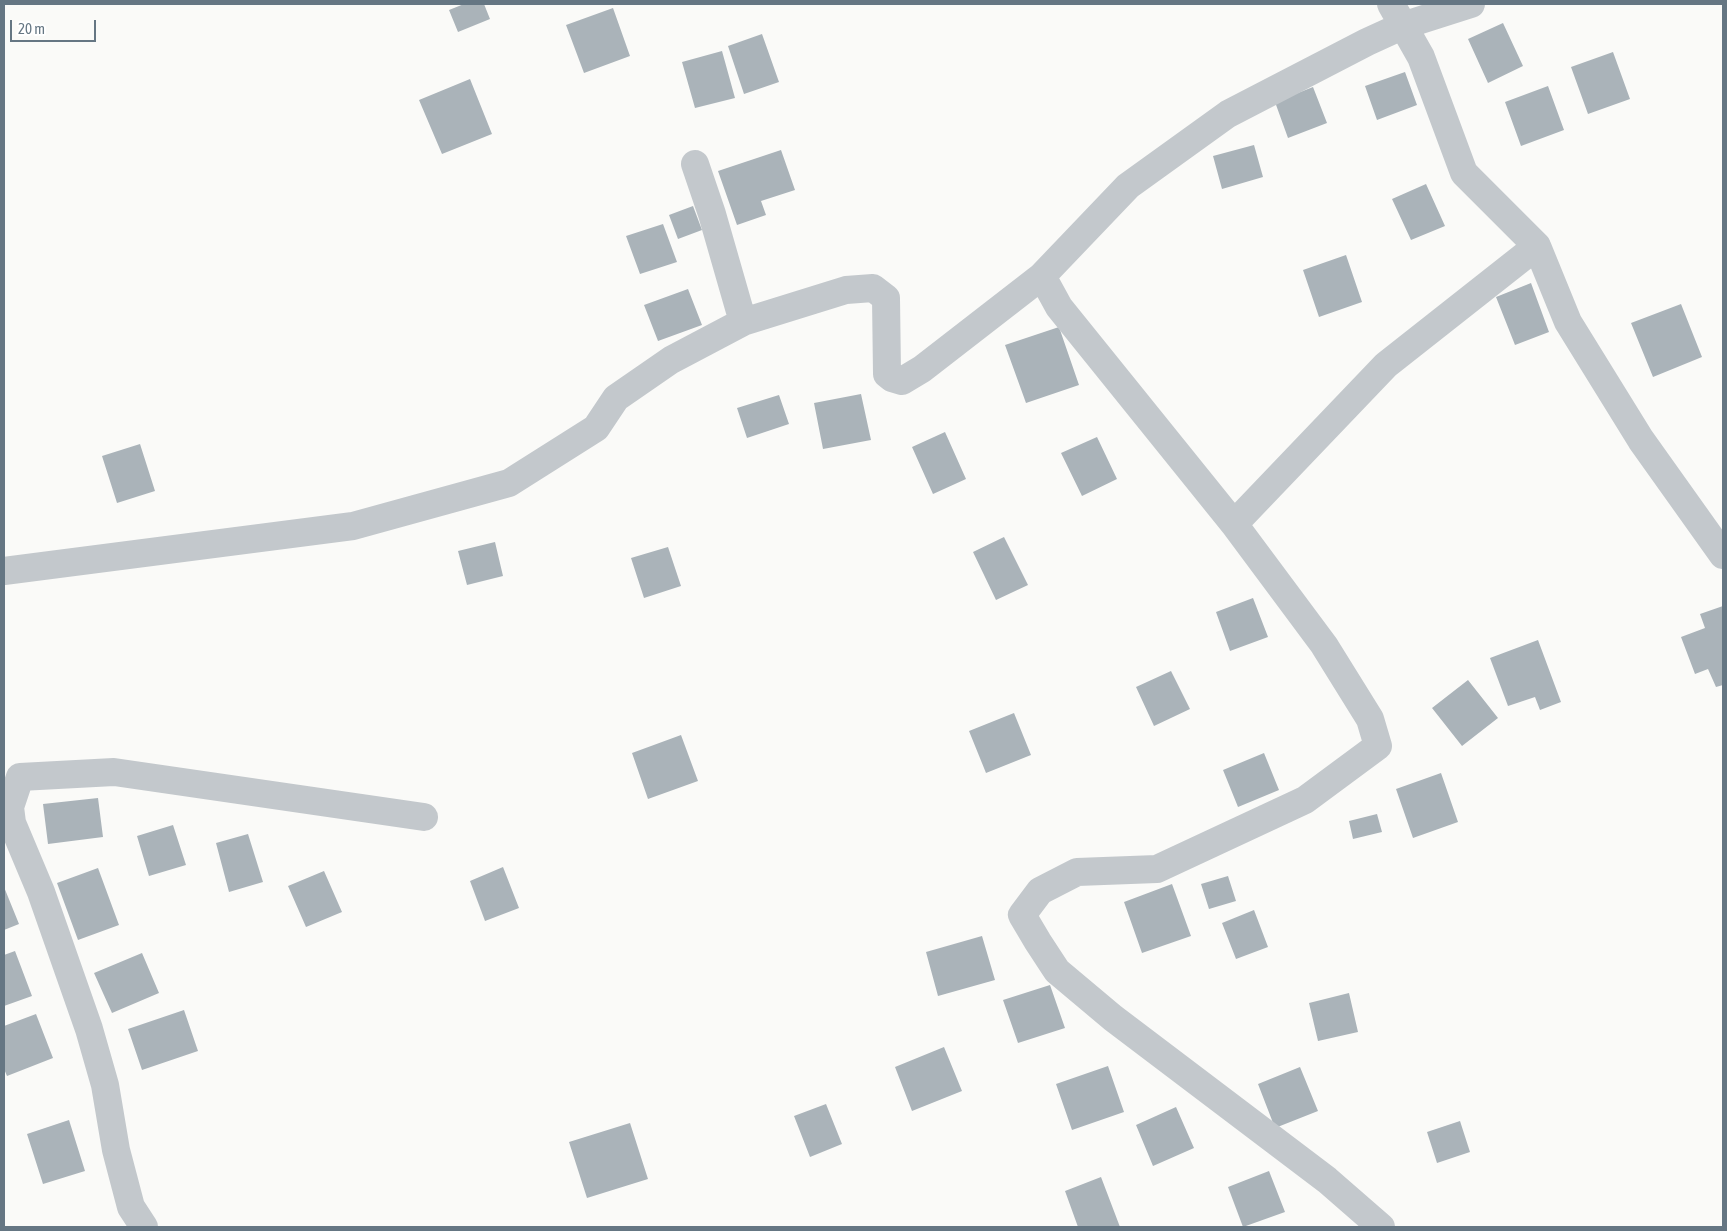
<!DOCTYPE html>
<html>
<head>
<meta charset="utf-8">
<style>
	body { margin:0 }
	#map { position:relative; width:1727px; height:1231px; overflow:hidden; background:#fafaf8; font-family:"Asap Condensed",sans-serif }
	canvas { display:block }
	.frame { position:absolute; inset:0; border:5px solid #657683; pointer-events:none }
	.scale { position:absolute; left:10px; top:20px; width:86px; height:22px; box-sizing:border-box; border:2px solid #657683; border-top:0; padding-left:6px; font-size:15px; line-height:18px; white-space:nowrap; color:#657683; -webkit-text-stroke:4px #fff; paint-order:stroke }
</style>
</head>
<body>
<div id="map">
<canvas width="1727" height="1231"></canvas>
<div class="frame"></div>
<div class="scale">20 m</div>
</div>
<script>
const ctx = document.querySelector('canvas').getContext('2d');
ctx.lineJoin = 'round';
function paint(path, color) {
  ctx.fillStyle = color;
  ctx.fill(path, 'evenodd');
}
function poly(rows) {
  const path = new Path2D();
  for (const r of rows) {
    path.moveTo(r[0], r[1]);
    for (let i = 2; i < r.length; i += 2) path.lineTo(r[i], r[i + 1]);
  }
  return path;
}
function strokePath(path, color, width, dash) {
  ctx.strokeStyle = color;
  ctx.lineWidth = width;
  ctx.lineCap = dash ? 'butt' : 'round';
  ctx.setLineDash(dash || []);
  ctx.stroke(path);
}
const building = poly([
	[464,4,484,4,490,19,458,32,449,10],
	[613,8,630,56,584,73,566,25],
	[1503,23,1523,66,1488,83,1468,39],
	[762,34,779,82,744,94,728,46],
	[722,51,735,98,695,108,682,62],
	[1613,52,1630,99,1588,114,1571,67],
	[1405,72,1417,105,1377,120,1365,86],
	[470,79,492,134,442,154,419,100],
	[1548,86,1564,130,1521,146,1505,102],
	[1313,87,1327,123,1288,138,1275,102],
	[1254,145,1263,177,1222,189,1213,156],
	[781,150,795,190,761,201,766,215,737,225,718,171],
	[1426,184,1445,226,1411,240,1392,199],
	[693,206,702,230,678,239,669,215],
	[663,224,677,262,640,274,626,236],
	[1346,255,1362,302,1319,317,1303,270],
	[1531,283,1549,332,1515,345,1496,297],
	[688,289,702,325,658,341,644,305],
	[1681,304,1702,357,1653,377,1631,323],
	[1059,327,1079,385,1026,403,1005,345],
	[861,394,871,440,823,449,814,403],
	[779,395,789,424,747,438,737,408],
	[945,432,966,479,933,494,912,447],
	[1097,437,1117,479,1082,496,1061,453],
	[140,444,155,491,117,503,102,456],
	[1004,537,1028,585,996,600,973,552],
	[495,542,503,576,467,585,458,551],
	[668,547,681,586,644,598,631,558],
	[1253,598,1268,637,1230,651,1216,612],
	[1723,606,1723,685,1716,687,1708,669,1695,674,1681,637,1705,628,1700,614],
	[1538,640,1561,702,1540,710,1535,697,1508,706,1490,658],
	[1171,671,1190,709,1154,726,1136,687],
	[1468,680,1498,718,1462,746,1432,708],
	[1014,713,1031,755,986,773,969,731],
	[681,735,698,781,648,799,632,753],
	[1264,753,1279,790,1238,807,1223,770],
	[1441,773,1458,822,1413,838,1396,789],
	[98,798,103,837,48,844,43,804],
	[1377,814,1382,832,1353,839,1349,821],
	[173,825,186,865,149,876,137,836],
	[248,834,263,882,229,892,216,843],
	[503,867,519,908,485,921,470,881],
	[98,868,119,925,78,940,57,883],
	[324,871,342,912,306,927,288,886],
	[1228,876,1236,901,1209,909,1201,884],
	[1172,884,1191,936,1142,953,1124,902],
	[4,887,19,924,4,930],
	[1254,910,1268,947,1236,959,1222,923],
	[982,936,995,980,938,996,926,952],
	[15,951,32,996,4,1006,4,955],
	[142,953,159,993,112,1013,94,973],
	[1050,985,1065,1028,1018,1043,1003,1000],
	[1349,993,1358,1032,1318,1041,1309,1003],
	[184,1010,198,1051,142,1070,128,1029],
	[36,1014,53,1058,7,1076,4,1069,4,1026],
	[944,1047,962,1091,912,1111,895,1067],
	[1108,1066,1124,1112,1072,1130,1056,1084],
	[1300,1067,1318,1111,1275,1128,1258,1084],
	[826,1104,842,1144,810,1157,794,1116],
	[1176,1107,1194,1148,1153,1166,1136,1125],
	[69,1120,85,1171,43,1184,27,1134],
	[1460,1121,1470,1152,1437,1163,1427,1132],
	[630,1123,648,1179,587,1198,569,1142],
	[1269,1171,1285,1212,1243,1227,1228,1187],
	[1101,1177,1120,1227,1078,1227,1065,1191]
]);
const minor = poly([
	[1391,4,1421,57,1464,173,1537,246,1568,322,1641,440,1723,555],
	[695,164,712,214,743,322],
	[1042,276,1059,307,1234,524,1324,645,1370,719,1378,746,1305,800,1157,869,1077,872,1040,891,1022,915,1038,942,1057,971,1113,1018,1327,1180,1381,1227],
	[1234,524,1386,365,1537,246],
	[4,571,353,526,509,483,596,428,616,398,671,360,743,322,846,290,873,288,886,298,887,374,892,378,902,381,922,369,1042,276,1128,186,1228,114,1367,42,1402,26,1471,4],
	[144,1227,131,1207,116,1150,105,1085,89,1029,41,892,12,823,10,807,20,777,114,772,424,817]
]);
paint(building, '#aab3b9');
strokePath(minor, '#c3c8cc', 28);
</script>
</body>
</html>
